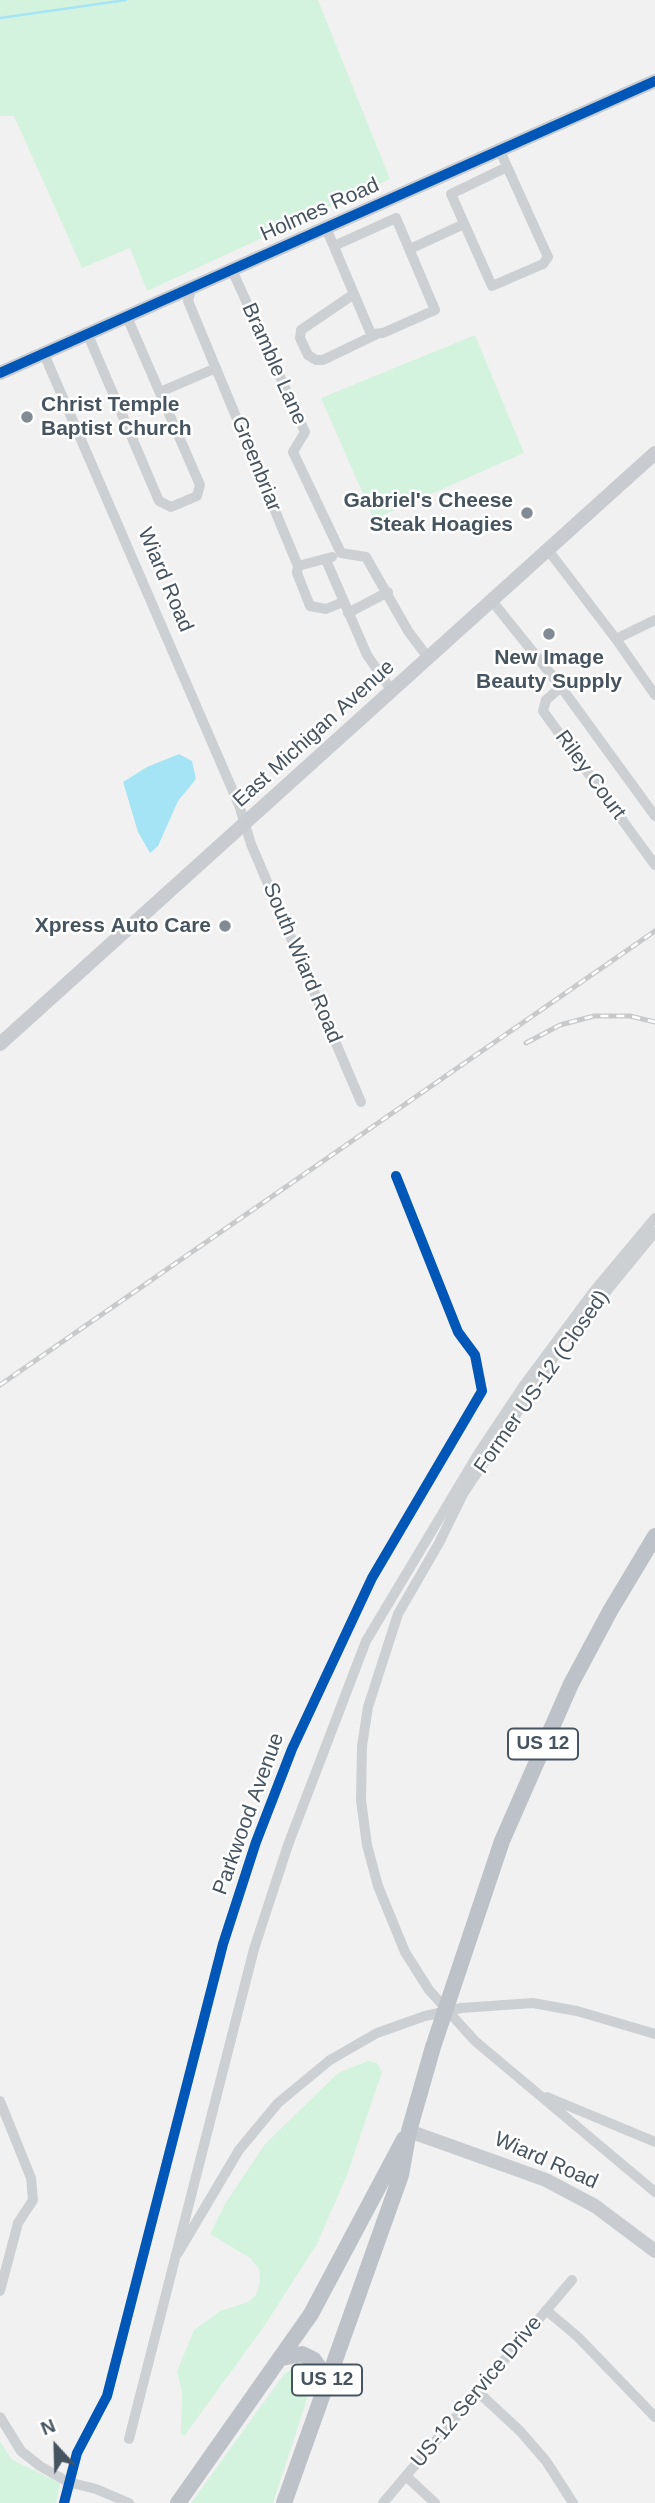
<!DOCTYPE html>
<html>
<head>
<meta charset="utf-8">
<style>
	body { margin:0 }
	#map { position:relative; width:655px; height:2503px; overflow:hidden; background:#f2f1f1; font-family:Arial,sans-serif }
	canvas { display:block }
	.north { position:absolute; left:21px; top:2412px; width:70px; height:70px; -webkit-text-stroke:5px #fff; paint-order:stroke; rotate:338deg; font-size:19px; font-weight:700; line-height:28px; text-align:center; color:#465460 }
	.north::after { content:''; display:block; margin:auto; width:24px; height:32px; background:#465460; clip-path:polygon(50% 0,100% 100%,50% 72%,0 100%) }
</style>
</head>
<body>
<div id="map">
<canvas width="655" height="2503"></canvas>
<div class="north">N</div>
</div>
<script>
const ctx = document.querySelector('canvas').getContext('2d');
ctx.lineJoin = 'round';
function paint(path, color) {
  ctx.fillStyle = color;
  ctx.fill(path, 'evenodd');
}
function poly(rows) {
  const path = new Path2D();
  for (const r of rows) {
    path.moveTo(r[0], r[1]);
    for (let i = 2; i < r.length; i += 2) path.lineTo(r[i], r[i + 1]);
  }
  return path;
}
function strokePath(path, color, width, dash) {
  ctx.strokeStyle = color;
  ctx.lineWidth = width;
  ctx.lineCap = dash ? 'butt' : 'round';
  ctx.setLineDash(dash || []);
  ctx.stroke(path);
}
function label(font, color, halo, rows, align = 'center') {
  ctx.font = font + ' Arial,sans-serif';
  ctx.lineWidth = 5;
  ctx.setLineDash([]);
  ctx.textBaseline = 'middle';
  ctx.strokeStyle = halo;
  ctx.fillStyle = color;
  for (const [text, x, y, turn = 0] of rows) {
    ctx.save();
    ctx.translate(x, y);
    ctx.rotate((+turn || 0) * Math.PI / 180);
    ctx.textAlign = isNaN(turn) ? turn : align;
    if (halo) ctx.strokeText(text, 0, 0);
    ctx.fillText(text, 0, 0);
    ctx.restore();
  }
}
const green = poly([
	[0,0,318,0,390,179,147,291,130,248,82,268,14,116,0,116],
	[475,335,524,453,374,519,321,398],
	[368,2061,377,2063,382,2072,347,2175,317,2244,265,2325,185,2435,181,2435,182,2392,177,2371,194,2330,220,2311,248,2302,256,2295,260,2281,259,2269,250,2258,210,2234,225,2204,265,2144,338,2073],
	[294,2368,307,2374,310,2390,273,2503,191,2503,284,2374],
	[0,2441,11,2459,60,2483,56,2503,0,2503]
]);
const water = poly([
	[179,754,192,761,196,779,178,801,158,846,150,853,138,832,123,782,147,767]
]);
const stream = poly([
	[0,18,126,0]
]);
const minor = poly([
	[500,151,548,257,543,264,492,286,451,194,507,167],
	[326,228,371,334,383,333,435,310,396,218,334,246],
	[410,249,464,224],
	[232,270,305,432,293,452,341,553,366,557,408,631,429,659],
	[191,289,188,301,298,566,297,573,310,606,326,609,343,602],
	[354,294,301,330,300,338,308,355,316,360,323,360,375,335],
	[88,335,159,501,171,507,197,496,200,485,127,317],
	[44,354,239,805,251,844,361,1102],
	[160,392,216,368],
	[548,550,616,639],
	[326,560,367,655,392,691],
	[298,566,332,557],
	[492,601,561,687,655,816],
	[348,613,388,592],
	[655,620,616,639,655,695],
	[561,687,546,700,543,711,655,865],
	[569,1337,655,1232],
	[555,1356,463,1494,439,1543,398,1614,368,1707,362,1746,361,1800,367,1845,378,1886,405,1952,429,1990,475,2041,655,2192],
	[547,2097,655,2142],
	[0,2101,31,2178,33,2200,18,2223,0,2291],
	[178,2253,239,2150,278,2103,330,2060,377,2033,425,2016,461,2008,533,2003,577,2011,655,2034],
	[546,2310,578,2337,655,2417],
	[478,2392,520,2431,546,2461,573,2503],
	[0,2417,21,2451,40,2466,68,2482,96,2489,129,2503],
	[129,2439,254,1949,288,1845,366,1641,478,1454,524,1385,594,1291,655,1218],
	[406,2476,435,2503],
	[64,2503,77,2453,107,2396,223,1944,256,1842,292,1749,372,1578,482,1391,475,1355,458,1332,396,1176],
	[383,2503,572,2280]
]);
const major = poly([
	[0,373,655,81],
	[0,1044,655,453],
	[409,2131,546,2180,595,2206,655,2251]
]);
const highway = poly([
	[282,2358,302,2354,314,2360,321,2370,320,2388],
	[178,2503,311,2314,404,2139],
	[284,2503,401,2175,409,2131,433,2047,502,1841,571,1684,610,1611,655,1536]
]);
const rail = poly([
	[526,1043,560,1025,594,1016,630,1016,655,1022],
	[0,1385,655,931]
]);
const cycleway = poly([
	[0,373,655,81],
	[64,2503,77,2453,107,2396,223,1944,256,1842,292,1749,372,1578,482,1391,475,1355,458,1332,396,1176]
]);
const markers = [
	[27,417,7,"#828b93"],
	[527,513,7,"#828b93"],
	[549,634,7,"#828b93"],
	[225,926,7,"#828b93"]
];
const shields = [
	[543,1744,70],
	[327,2380,70]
];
const shieldNames = [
	["US 12",543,1744],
	["US 12",327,2380]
];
const streetNames = [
	["Holmes Road",320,210,-24],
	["Bramble Lane",274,364,66],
	["Greenbriar",256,464,68],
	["Wiard Road",165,580,67],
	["East Michigan Avenue",314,734,-42],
	["Riley Court",590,775,54],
	["South Wiard Road",302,963,67],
	["Former US-12 (Closed)",542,1382,-55],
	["Parkwood Avenue",249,1814,-70],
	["Wiard Road",546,2161,24],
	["US-12 Service Drive",477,2392,-50]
];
const poiNames = [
	["Christ Temple",41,405,"left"],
	["Baptist Church",41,429,"left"],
	["Gabriel's Cheese",513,501],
	["Steak Hoagies",513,525],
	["New Image",549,658,"center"],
	["Beauty Supply",549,682,"center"],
	["Xpress Auto Care",211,926]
];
paint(green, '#d4f3df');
paint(water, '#a4e4f4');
strokePath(stream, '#a4e4f4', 2.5);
strokePath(minor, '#cdd0d2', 10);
strokePath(major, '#c8ccd0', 14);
strokePath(highway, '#bcc2c8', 16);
strokePath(rail, '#c7c9cb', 5);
strokePath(rail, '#fff', 2.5, [8]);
strokePath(cycleway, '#0057b8', 10);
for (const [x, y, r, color] of markers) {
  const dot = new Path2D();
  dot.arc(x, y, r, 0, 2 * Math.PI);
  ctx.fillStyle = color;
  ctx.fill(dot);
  strokePath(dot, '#fff', 2.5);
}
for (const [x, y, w] of shields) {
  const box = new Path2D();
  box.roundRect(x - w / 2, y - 15.5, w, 31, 5);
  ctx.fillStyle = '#fff';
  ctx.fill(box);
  strokePath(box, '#465460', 2);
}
label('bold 19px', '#465460', null, shieldNames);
label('21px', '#465460', '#fff', streetNames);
label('bold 21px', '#465460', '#fff', poiNames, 'right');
</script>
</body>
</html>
